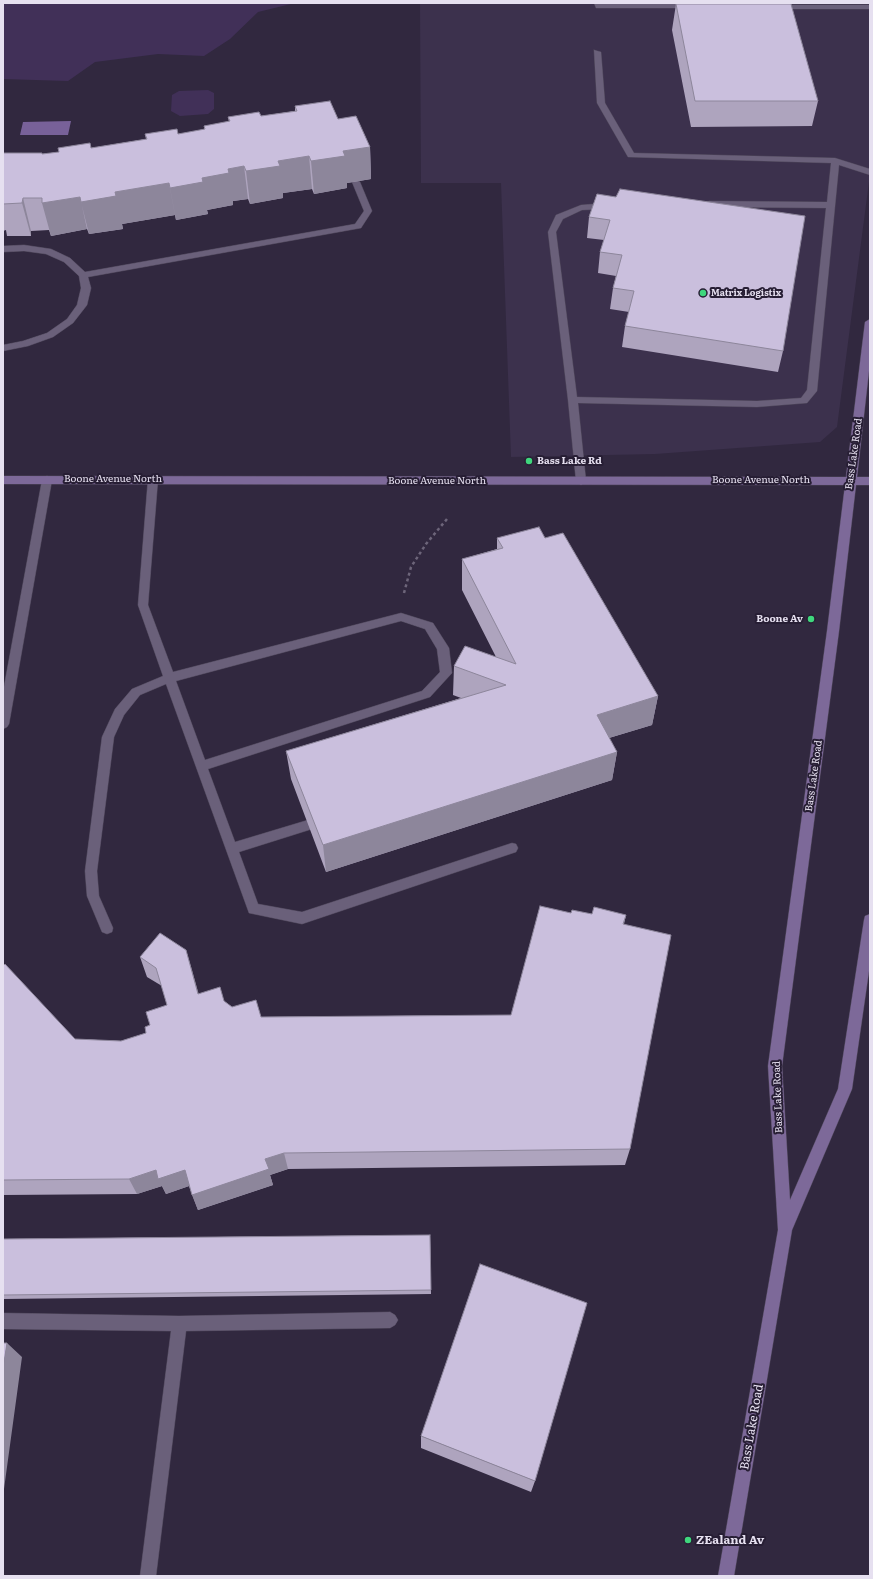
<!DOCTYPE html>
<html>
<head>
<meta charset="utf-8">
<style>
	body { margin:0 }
	#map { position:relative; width:873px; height:1579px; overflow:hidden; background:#31283f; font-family:Literata,serif }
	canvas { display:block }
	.frame { position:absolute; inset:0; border:4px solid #e6e0f0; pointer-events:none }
</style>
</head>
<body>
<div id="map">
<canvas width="873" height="1579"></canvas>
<div class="frame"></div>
</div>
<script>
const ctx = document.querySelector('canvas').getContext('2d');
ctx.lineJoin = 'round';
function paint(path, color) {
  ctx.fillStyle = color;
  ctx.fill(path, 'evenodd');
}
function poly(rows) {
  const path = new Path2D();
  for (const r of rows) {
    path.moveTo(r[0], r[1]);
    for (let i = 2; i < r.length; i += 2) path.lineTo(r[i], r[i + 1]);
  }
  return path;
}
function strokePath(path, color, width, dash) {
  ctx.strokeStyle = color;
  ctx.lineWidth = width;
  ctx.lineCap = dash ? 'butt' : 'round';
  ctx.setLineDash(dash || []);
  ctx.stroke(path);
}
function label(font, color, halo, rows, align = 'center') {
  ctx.font = font + ' Literata,serif';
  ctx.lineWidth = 4;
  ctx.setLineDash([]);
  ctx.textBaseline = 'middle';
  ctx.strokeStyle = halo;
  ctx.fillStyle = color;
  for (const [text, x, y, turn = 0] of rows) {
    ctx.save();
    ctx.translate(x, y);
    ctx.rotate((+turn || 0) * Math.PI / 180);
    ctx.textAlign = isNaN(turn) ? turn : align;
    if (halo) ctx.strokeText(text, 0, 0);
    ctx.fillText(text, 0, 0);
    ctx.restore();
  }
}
const built = poly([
	[420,3,870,3,870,174,837,427,820,442,655,454,511,457,501,183,421,183]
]);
const green = poly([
	[3,3,295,3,258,12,230,39,204,56,158,54,95,62,68,81,3,79],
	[208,90,214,93,214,109,208,114,180,116,171,111,172,95,179,91]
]);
const water = poly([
	[71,121,68,135,20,135,23,122]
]);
const path = poly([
	[404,593,411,567,426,544,447,519]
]);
const lane = poly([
	[594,3,691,4,695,6,691,8,596,8,594,3],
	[772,5,870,5,870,9,772,9,772,5],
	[594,50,601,52,605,103,634,153,835,158,870,169,870,175,839,165,817,391,807,403,757,407,578,403,586,481,581,485,576,481,568,400,548,232,556,215,581,205,607,203,611,206,607,209,582,210,563,219,556,232,577,397,757,401,801,398,807,390,826,208,709,207,705,204,709,201,827,202,831,163,628,157,597,103,594,50],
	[356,179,360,182,372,211,361,228,88,277,91,288,87,305,73,323,53,337,28,346,3,351,3,345,23,341,47,333,67,319,77,305,81,288,79,276,64,262,46,254,24,251,3,252,3,246,24,245,51,249,70,258,85,272,355,224,364,211,352,182,356,179],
	[153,475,158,479,148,605,173,672,401,613,433,623,449,648,452,673,430,697,208,769,235,842,308,820,312,821,314,825,312,829,239,852,258,904,302,912,512,843,516,844,518,848,516,852,302,924,249,913,166,684,140,695,124,715,114,737,97,871,99,896,113,928,112,932,107,934,102,932,87,896,85,871,102,737,115,709,132,689,163,676,138,605,148,479,153,475],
	[401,621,425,629,437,649,440,672,422,691,205,760,176,681,401,621],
	[47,476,52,480,9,724,7,727,3,729,3,692,42,480,47,476],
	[390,1312,395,1315,398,1320,395,1325,390,1328,186,1331,156,1576,140,1576,171,1331,3,1329,3,1313,179,1316,390,1312]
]);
const secondary = poly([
	[870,319,870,362,857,477,870,477,870,485,856,485,839,631,782,1066,790,1200,838,1089,864,920,865,916,870,914,870,964,852,1089,792,1230,734,1576,718,1576,778,1230,768,1066,827,631,845,485,3,484,3,476,846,477,865,322,870,319]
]);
const wall = poly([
	[676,4,818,101,812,126,691,127,672,30],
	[295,106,338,119,370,147,371,179,347,183,347,188,314,194,312,189,283,193,283,198,250,204,248,199,233,201,233,205,207,210,208,214,176,220,175,215,122,224,123,229,89,234,87,229,51,236,49,230,31,231,31,236,7,236,6,230,3,231,3,154,43,154,91,148,146,139,145,134,178,134,204,130,204,126,229,122,228,117,261,116,295,111],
	[597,194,783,351,778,372,622,347,625,326,629,312,610,309,613,288,616,276,598,273,600,252,604,240,587,238,589,217],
	[497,538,545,538,658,696,652,725,609,738,617,752,612,780,326,872,291,779,286,751,461,698,453,695,454,666,496,657,462,590,462,559,497,549],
	[571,913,592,914,626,915,624,924,630,1149,625,1165,288,1169,270,1175,273,1185,198,1210,189,1186,166,1194,162,1186,137,1194,3,1195,3,966,75,1039,121,1041,146,1033,150,1025,167,1005,162,986,147,977,140,957,186,950,198,994,224,1001,232,1007,261,1017,511,1015],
	[430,1235,431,1294,3,1299,3,1239],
	[421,1436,535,1481,531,1492,421,1448]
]);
const shadedWall = poly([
	[370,147,371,179,347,183,347,188,314,194,311,161,343,151],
	[309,156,312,189,283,193,283,198,250,204,246,171,278,161],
	[244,166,248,199,233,201,233,205,207,210,208,214,176,220,170,188,228,169],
	[169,183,175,215,122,224,123,229,89,234,81,202,115,192],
	[80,197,87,229,51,236,42,203],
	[23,198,31,231,31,236,22,203],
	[658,696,652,725,592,743,597,715],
	[617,752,612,780,326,872,323,845],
	[186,950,192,970,204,1013,198,994],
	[284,1153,288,1169,270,1175,273,1185,198,1210,192,1195,265,1159],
	[156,1170,185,1170,192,1185,166,1194,162,1186,137,1194,129,1179],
	[7,1343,22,1357,4,1489,3,1488,3,1369]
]);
const building = poly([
	[676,4,791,4,818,101,695,101,676,4],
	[330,101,338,119,356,116,370,147,343,151,345,156,311,161,309,156,278,161,280,166,246,171,244,166,228,169,229,173,202,178,203,182,170,188,169,183,115,192,116,196,81,202,80,197,42,203,42,198,23,198,22,203,3,204,3,154,4,153,42,153,42,154,59,152,58,148,90,143,91,148,147,139,145,134,177,129,178,134,205,129,204,126,230,121,228,117,259,112,261,116,297,111,295,106,330,101],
	[620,189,805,216,783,351,625,326,634,291,613,288,622,255,600,252,610,220,589,217,597,194,616,197,620,189],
	[539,527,545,538,563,533,658,696,597,715,617,752,323,845,286,751,506,685,454,666,465,646,516,664,462,559,503,548,497,538,539,527],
	[540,906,571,913,572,910,592,914,594,907,626,915,623,924,671,935,630,1149,284,1153,265,1159,269,1169,192,1195,185,1170,158,1179,156,1170,129,1179,3,1180,3,966,5,964,75,1039,121,1041,146,1033,145,1027,150,1025,146,1012,167,1005,156,968,140,957,160,933,186,950,198,994,220,987,224,1001,232,1007,256,1000,261,1017,511,1015,540,906],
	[430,1235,431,1290,3,1295,3,1239,430,1235],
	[480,1264,587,1303,535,1481,421,1436,480,1264],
	[3,1343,7,1343,3,1369,3,1343]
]);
const markers = [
	[703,293,4,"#3fd77d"],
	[529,461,4,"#3fd77d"],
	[811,619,4,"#3fd77d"],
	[688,1540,4,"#3fd77d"]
];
const farPoinames = [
	["Matrix Logistix",711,293]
];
const streetNames = [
	["Bass Lake Road",854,454,-82],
	["Boone Avenue North",113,479],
	["Boone Avenue North",761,480],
	["Boone Avenue North",437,481],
	["Bass Lake Road",814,776,-82],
	["Bass Lake Road",778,1097,-92]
];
const poiNames = [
	["Bass Lake Rd",537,461],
	["Boone Av",803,619,"right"]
];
const nearStreetnames = [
	["Bass Lake Road",752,1427,-80]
];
const nearPoinames = [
	["ZEaland Av",696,1540]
];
paint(built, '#3c314d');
paint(green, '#413058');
paint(water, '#786199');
strokePath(lane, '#4e465a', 1);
strokePath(secondary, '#4e465a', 1);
strokePath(path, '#6d657a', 2.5, [3, 3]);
paint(lane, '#6a607a');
paint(secondary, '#7d6999');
paint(wall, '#aea4be');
paint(shadedWall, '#8d869b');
paint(building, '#cabfdd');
strokePath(building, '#8d869b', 1);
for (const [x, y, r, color] of markers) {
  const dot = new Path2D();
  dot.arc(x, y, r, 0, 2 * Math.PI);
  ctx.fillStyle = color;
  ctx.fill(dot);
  strokePath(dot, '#271e34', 1.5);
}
label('bold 9px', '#e6e0f0', '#271e34', farPoinames, 'left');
label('10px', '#e6e0f0', '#271e34', streetNames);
label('bold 10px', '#e6e0f0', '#271e34', poiNames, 'left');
label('12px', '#e6e0f0', '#271e34', nearStreetnames);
label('bold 12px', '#e6e0f0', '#271e34', nearPoinames, 'left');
</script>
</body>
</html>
